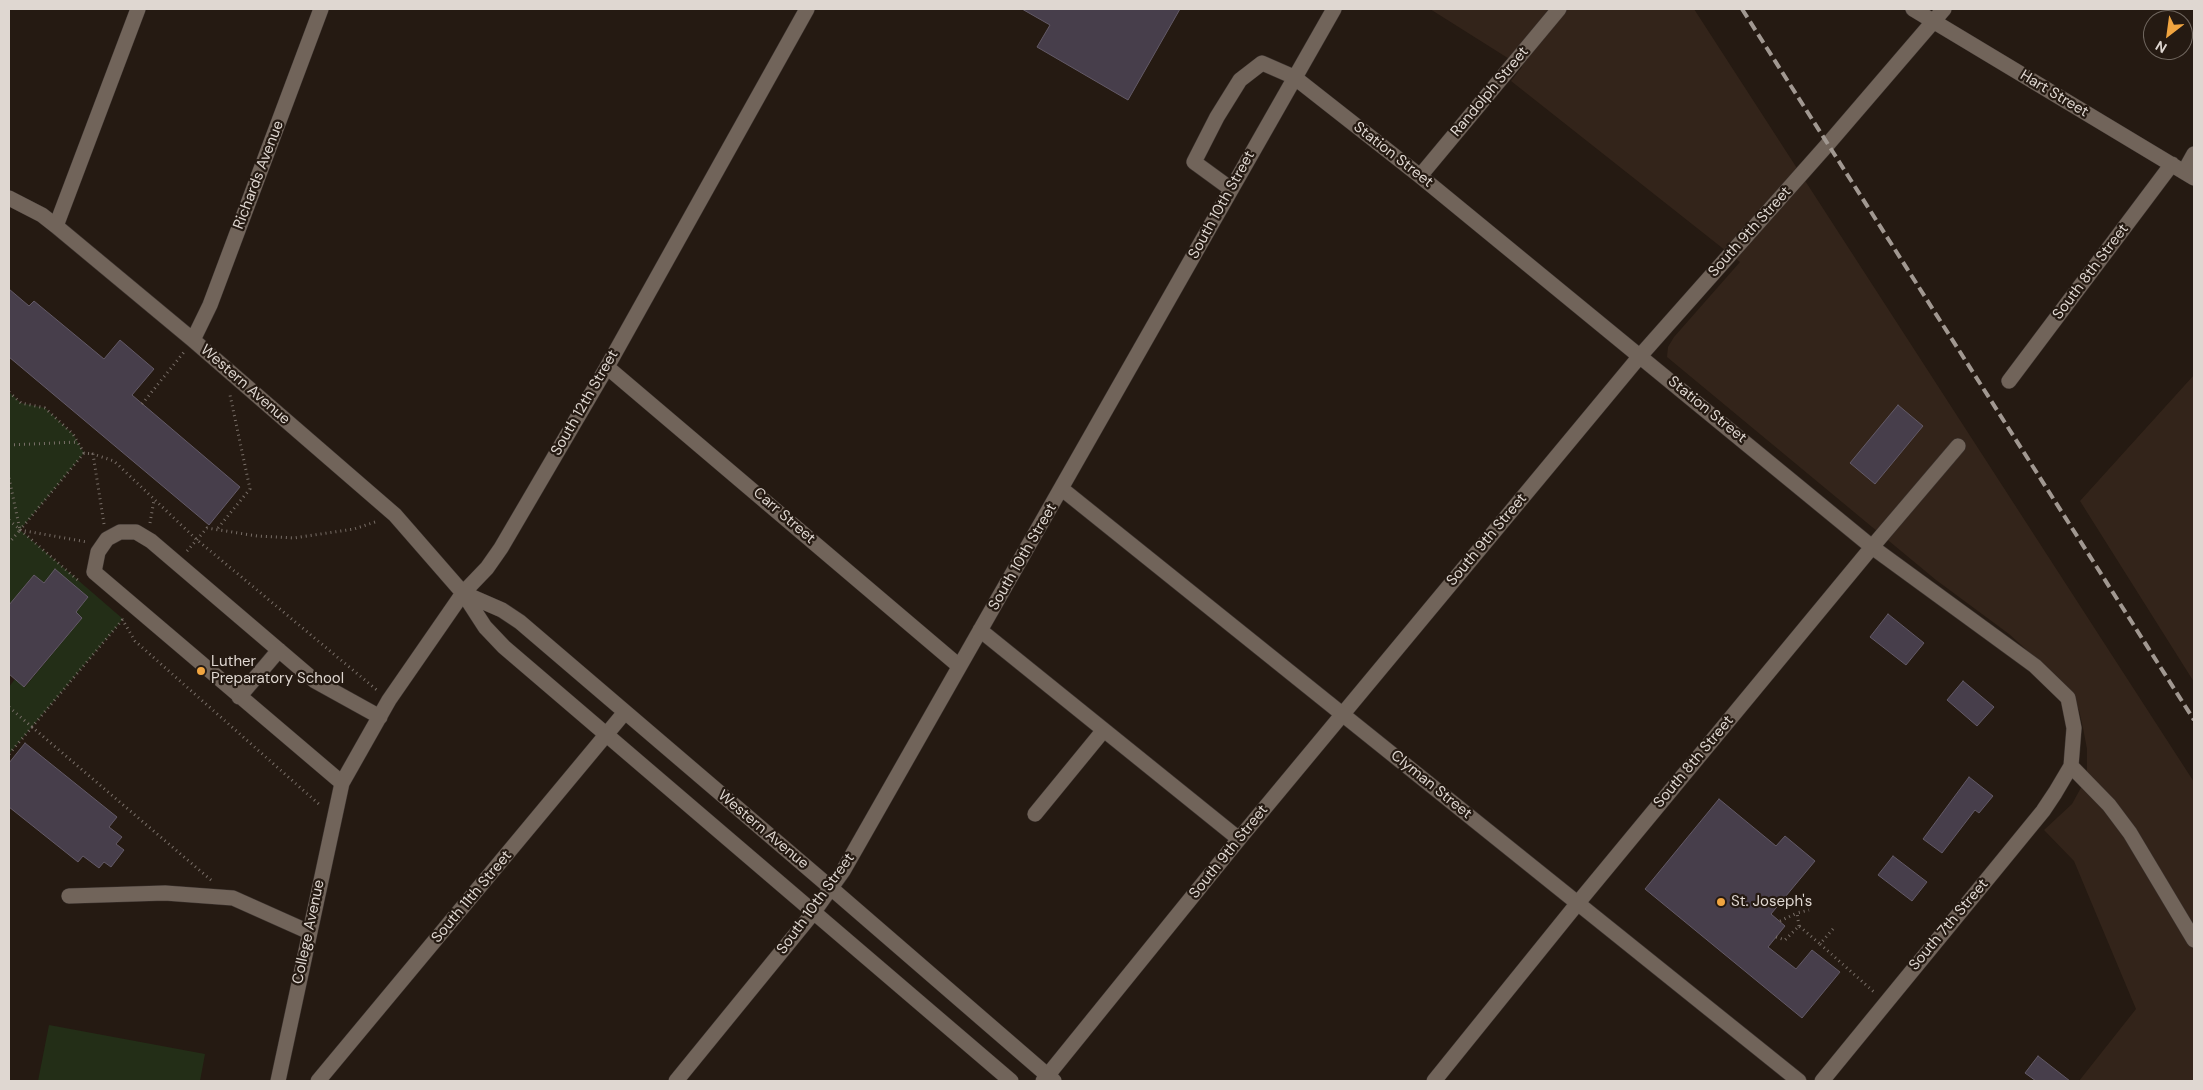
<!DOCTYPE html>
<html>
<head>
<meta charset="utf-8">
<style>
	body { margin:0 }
	#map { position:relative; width:2203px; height:1090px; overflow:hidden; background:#251a12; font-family:"DM Sans",sans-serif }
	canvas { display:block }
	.frame { position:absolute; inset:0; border:10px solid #dfd7d1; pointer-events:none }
	.north { position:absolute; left:2143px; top:10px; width:50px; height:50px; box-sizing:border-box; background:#251a12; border:1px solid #6f665e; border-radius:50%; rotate:210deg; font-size:14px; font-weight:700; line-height:20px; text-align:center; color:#dfd7d1 }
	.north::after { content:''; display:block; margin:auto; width:18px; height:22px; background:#f1a540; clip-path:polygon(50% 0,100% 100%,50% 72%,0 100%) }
</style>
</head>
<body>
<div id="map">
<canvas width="2203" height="1090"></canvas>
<div class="frame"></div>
<div class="north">N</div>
</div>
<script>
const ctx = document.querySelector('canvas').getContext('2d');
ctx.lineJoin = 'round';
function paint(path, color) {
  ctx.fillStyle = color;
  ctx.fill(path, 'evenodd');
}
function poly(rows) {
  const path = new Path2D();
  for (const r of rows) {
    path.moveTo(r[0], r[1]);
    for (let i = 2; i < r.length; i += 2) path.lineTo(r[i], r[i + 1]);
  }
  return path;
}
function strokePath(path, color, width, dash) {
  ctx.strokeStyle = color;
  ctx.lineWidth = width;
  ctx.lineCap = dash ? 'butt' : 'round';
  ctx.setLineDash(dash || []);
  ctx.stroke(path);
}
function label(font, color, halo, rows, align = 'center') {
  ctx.font = font + ' "DM Sans",sans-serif';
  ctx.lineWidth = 4.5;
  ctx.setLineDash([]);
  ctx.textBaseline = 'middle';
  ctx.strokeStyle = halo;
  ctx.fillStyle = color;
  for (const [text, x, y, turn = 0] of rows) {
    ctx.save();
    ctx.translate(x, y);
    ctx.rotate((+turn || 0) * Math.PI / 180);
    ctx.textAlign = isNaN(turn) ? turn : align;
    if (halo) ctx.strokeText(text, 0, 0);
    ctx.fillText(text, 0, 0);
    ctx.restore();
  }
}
const industrial = poly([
	[1430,9,1694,9,2194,782,2194,1081,2079,1081,2136,1009,2074,861,2044,830,2072,804,2083,784,2087,769,2087,749,2083,728,2079,710,2073,698,2041,663,2009,634,1936,580,1667,357,1668,347,1674,337,1740,262,1511,81,1522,67],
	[2194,375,2194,682,2080,501]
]);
const green = poly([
	[9,392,21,403,45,408,73,434,84,453,20,530,123,619,9,754,9,687,15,679,25,687,82,618,76,612,88,597,55,570,44,583,34,575,9,605],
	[49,1025,205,1054,200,1081,38,1081]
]);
const building = poly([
	[1022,9,1180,9,1128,100,1037,47,1050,25,1022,9],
	[9,289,29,306,34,301,104,359,120,340,154,369,132,395,240,487,209,525,9,357,9,289],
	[1898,405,1923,426,1875,484,1850,463,1898,405],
	[55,569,88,597,76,612,82,618,24,687,9,674,9,605,34,575,44,583,55,569],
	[1888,614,1924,643,1906,665,1870,637,1888,614],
	[1963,681,1994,707,1977,726,1947,700,1963,681],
	[25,743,117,817,109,827,122,837,116,844,124,850,111,867,104,862,99,868,83,856,78,862,9,807,9,763,25,743],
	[1969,777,1993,796,1979,813,1975,810,1942,853,1923,839,1969,777],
	[1719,799,1776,846,1785,836,1815,861,1771,914,1785,926,1768,947,1796,969,1812,950,1840,972,1802,1018,1645,889,1719,799],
	[1893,856,1927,882,1912,901,1878,875,1893,856],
	[2038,1056,2070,1081,2036,1081,2025,1073,2038,1056]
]);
const path = poly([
	[9,392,21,403,45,408,73,434,84,453,93,454],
	[142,404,184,352],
	[9,445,78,442],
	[84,453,20,530,87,542],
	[9,478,20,530,9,543],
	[9,520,80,582],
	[150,523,154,500],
	[104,524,93,454,114,461,196,539,378,691],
	[218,528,250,489,230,395],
	[187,551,207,528,257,536,294,538,354,529,378,521],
	[122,619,135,641,321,806],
	[9,707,32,727,123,619],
	[9,754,32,727,211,880],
	[1780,921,1797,913],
	[1799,926,1797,913,1809,910],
	[1833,929,1820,944,1874,992],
	[1776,937,1785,940,1799,926,1820,944]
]);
const minor = poly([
	[1913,9,2194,178],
	[2184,172,2194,154],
	[1420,176,1559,9],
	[1231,189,1194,162,1217,117,1240,80,1262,63,1294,77,1420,176,1872,547,2035,666,2068,698,2074,728,2071,766,2055,793,2043,811,1822,1081],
	[9,198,42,215,56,226,193,340,395,515,463,593,485,627,504,647,1011,1081],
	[56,226,138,9],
	[193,340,210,305,321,9],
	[607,367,959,666],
	[2009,381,2172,164],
	[1062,489,1799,1081],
	[463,593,502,610,520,622,831,888,1054,1081],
	[980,630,1239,839],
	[239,697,279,650],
	[2071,766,2109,805,2130,833,2194,940],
	[342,783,94,572,98,552,107,539,120,532,136,532,151,541,315,681,380,717],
	[1035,814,1103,731],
	[69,896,165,893,233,898,309,932],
	[278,1081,342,783,389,700,463,593,487,568,501,548,607,367,807,9],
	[318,1081,625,712],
	[676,1081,813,913,843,871,1334,9],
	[1043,1081,1239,839,1640,356,1828,144,1944,9],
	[1434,1081,1577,904,1872,547,1958,446]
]);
const rail = poly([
	[1742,9,2194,720]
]);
const markers = [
	[201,671,5,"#f1a540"],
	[1721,902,5,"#f1a540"]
];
const streetNames = [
	["Randolph Street",1490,92,-50],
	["Hart Street",2054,94,31],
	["Station Street",1393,155,38],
	["Richards Avenue",259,175,-69],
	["South 10th Street",1222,205,-61],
	["South 9th Street",1750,232,-48],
	["South 8th Street",2091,272,-53],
	["Western Avenue",245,385,41],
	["South 12th Street",585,403,-60],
	["Station Street",1707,410,39],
	["Carr Street",784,516,41],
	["South 9th Street",1487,540,-50],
	["South 10th Street",1023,557,-60],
	["South 8th Street",1694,762,-50],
	["Clyman Street",1431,785,39],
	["Western Avenue",763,830,40],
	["South 9th Street",1229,852,-51],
	["South 11th Street",472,897,-50],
	["South 10th Street",816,904,-54],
	["South 7th Street",1949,925,-50],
	["College Avenue",309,932,-78]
];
const poiNames = [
	["Luther",211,662],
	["Preparatory School",211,679],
	["St. Joseph's",1731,902]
];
paint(industrial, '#33241a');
paint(green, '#232e17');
paint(building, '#473e4b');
strokePath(building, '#635a67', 1);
strokePath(minor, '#3c332f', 16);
strokePath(path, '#786e67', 3, [1, 4]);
strokePath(minor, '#71645a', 15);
strokePath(rail, '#a19891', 4, [10, 5]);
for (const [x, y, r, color] of markers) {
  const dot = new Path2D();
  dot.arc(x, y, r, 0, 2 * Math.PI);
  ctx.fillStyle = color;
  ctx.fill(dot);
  strokePath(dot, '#251a12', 2);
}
label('15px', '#dfd7d1', '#251a12', streetNames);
label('15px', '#dfd7d1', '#251a12', poiNames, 'left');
</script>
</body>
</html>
